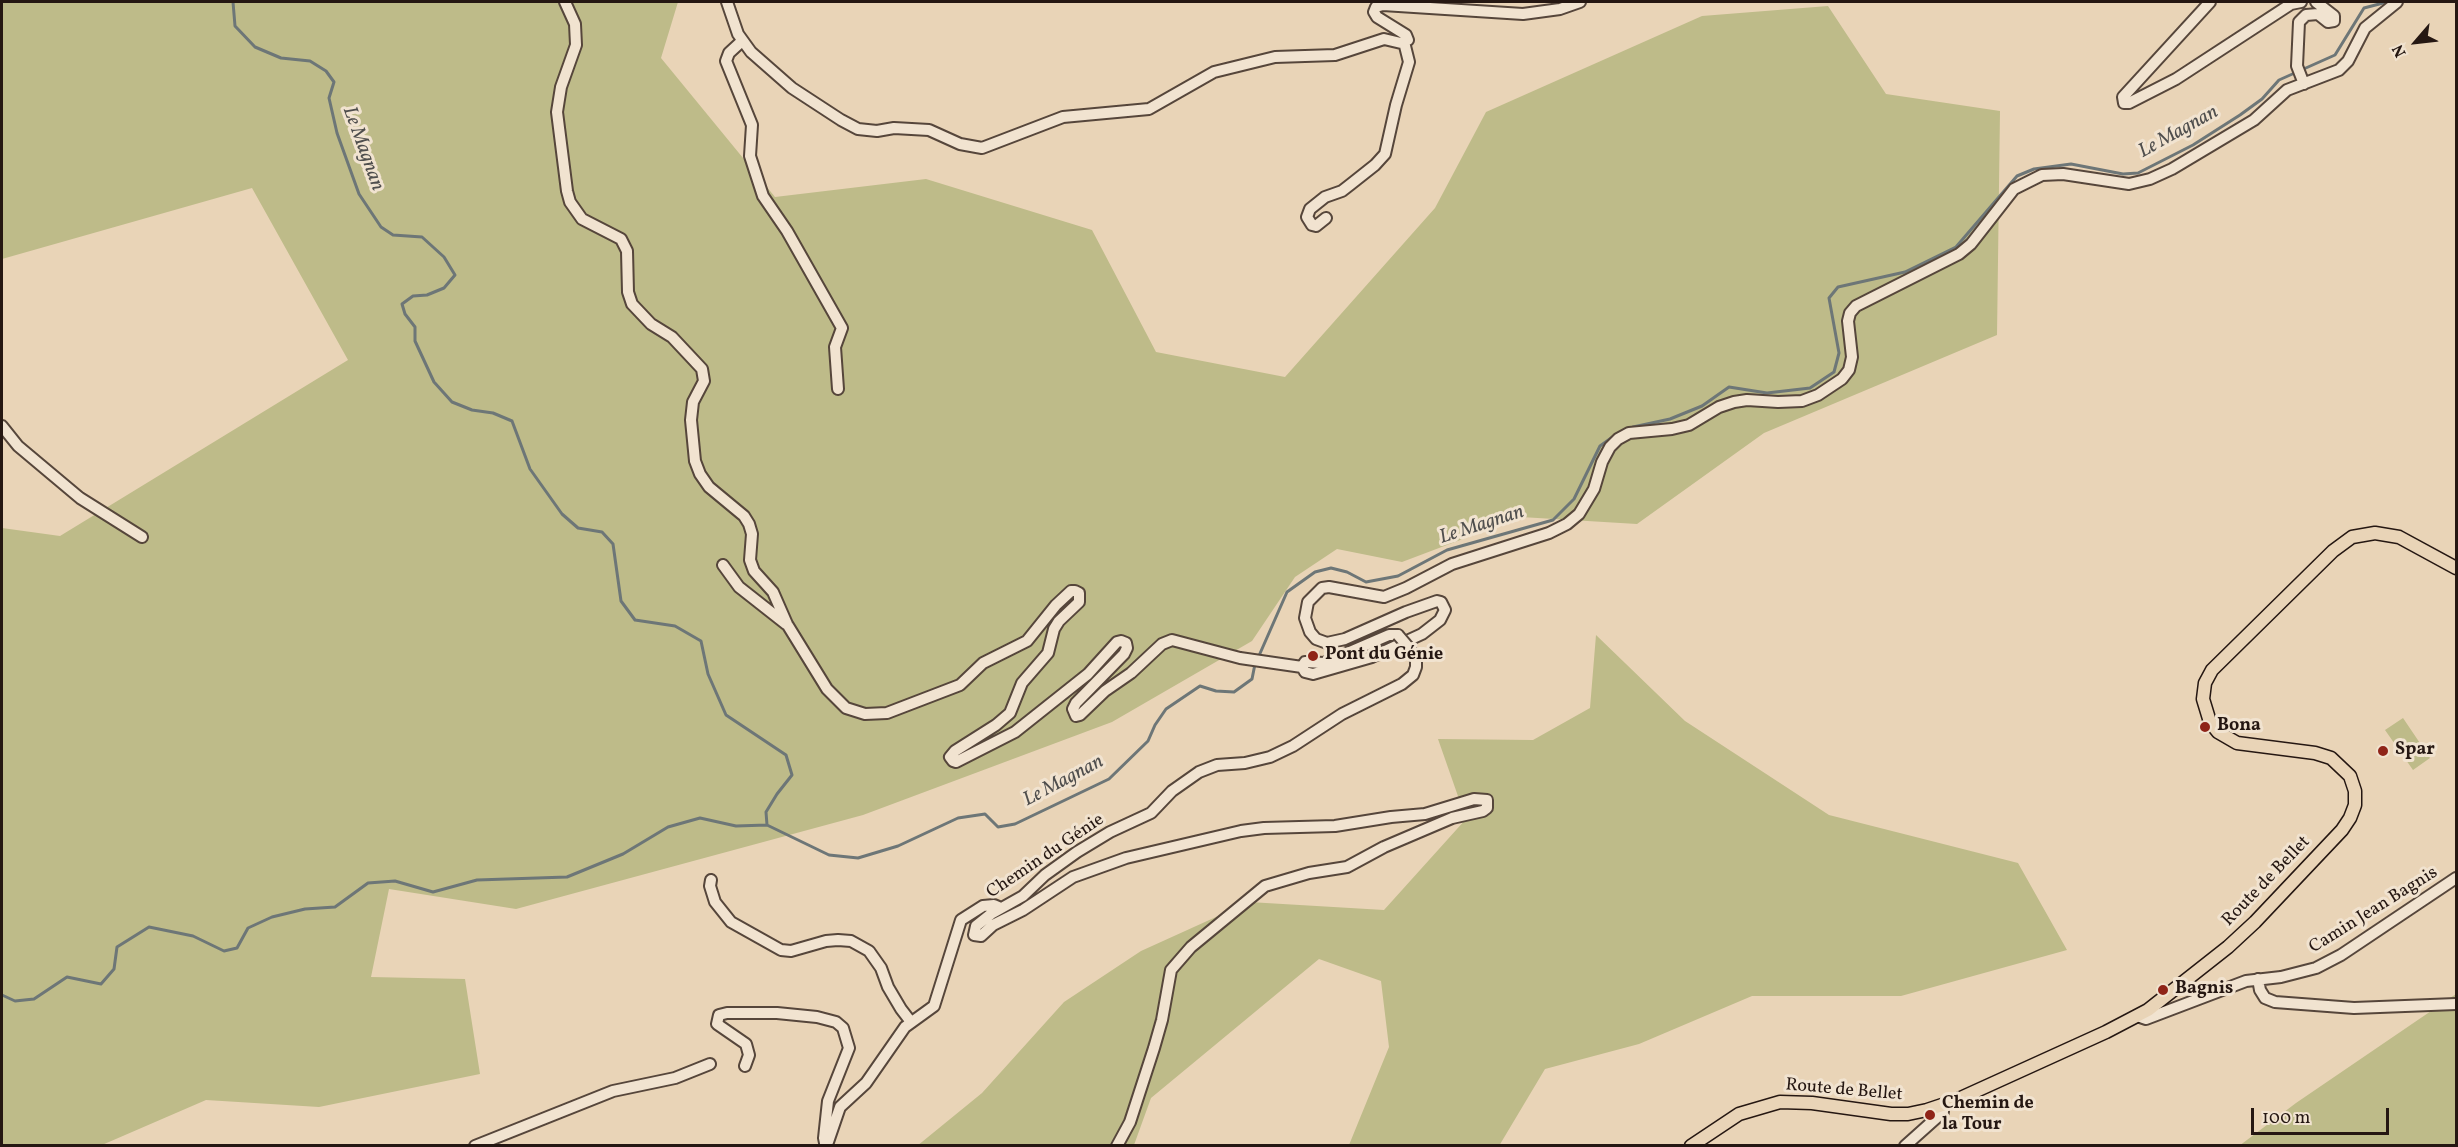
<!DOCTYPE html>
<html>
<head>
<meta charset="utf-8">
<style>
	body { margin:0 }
	#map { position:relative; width:2458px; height:1147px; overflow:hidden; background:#e9d4b7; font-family:Vollkorn,serif }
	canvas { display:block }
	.frame { position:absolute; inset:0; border:3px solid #251712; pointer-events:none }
	.north { position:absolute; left:2386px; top:12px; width:60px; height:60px; -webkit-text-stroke:4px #f1e3d0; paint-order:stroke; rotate:242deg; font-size:16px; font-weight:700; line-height:24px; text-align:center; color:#251712 }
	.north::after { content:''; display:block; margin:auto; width:21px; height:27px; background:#251712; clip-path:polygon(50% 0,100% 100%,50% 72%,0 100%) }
	.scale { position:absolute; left:2251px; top:1108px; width:138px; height:27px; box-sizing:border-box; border:3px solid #251712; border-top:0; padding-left:8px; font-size:18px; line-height:21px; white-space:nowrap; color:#251712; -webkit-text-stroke:4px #f1e3d0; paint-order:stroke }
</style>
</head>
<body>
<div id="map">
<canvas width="2458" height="1147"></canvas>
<div class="frame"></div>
<div class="north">N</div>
<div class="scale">100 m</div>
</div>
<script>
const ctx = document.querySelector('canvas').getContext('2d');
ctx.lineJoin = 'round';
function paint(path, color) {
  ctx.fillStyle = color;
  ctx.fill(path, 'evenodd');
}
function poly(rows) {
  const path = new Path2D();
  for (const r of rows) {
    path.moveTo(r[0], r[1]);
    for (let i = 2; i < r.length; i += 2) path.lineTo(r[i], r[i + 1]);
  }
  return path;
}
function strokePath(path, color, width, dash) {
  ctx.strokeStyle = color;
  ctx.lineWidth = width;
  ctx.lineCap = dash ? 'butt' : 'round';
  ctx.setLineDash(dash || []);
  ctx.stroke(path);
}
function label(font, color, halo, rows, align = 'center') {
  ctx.font = font + ' Vollkorn,serif';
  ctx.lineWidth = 6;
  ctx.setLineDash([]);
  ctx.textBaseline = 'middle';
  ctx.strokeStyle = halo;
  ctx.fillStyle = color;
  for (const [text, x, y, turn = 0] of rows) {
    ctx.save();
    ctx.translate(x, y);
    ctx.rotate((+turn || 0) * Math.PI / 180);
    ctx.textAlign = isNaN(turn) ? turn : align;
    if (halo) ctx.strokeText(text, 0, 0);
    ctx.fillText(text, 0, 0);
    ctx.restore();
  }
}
const green = poly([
	[2,2,678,2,661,58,775,197,926,179,1092,230,1156,352,1285,377,1435,208,1486,112,1702,16,1828,6,1886,94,2000,111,1997,335,1764,433,1637,524,1521,517,1402,562,1337,549,1295,577,1252,641,1112,722,863,815,516,909,389,889,371,977,465,979,480,1074,319,1107,206,1100,102,1145,2,1145,2,528,60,536,348,360,252,188,2,259],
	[1596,635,1685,721,1829,815,2018,863,2067,950,1901,996,1752,996,1639,1044,1545,1069,1499,1146,1349,1145,1389,1047,1381,981,1319,959,1151,1098,1134,1145,917,1146,982,1093,1064,1002,1141,951,1249,902,1384,910,1466,819,1438,739,1533,740,1590,708],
	[2403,718,2430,758,2413,770,2385,730],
	[2456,994,2456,1145,2239,1146,2296,1103]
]);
const stream = poly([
	[233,2,235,26,255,47,281,58,310,61,326,71,334,82,329,98,337,133,359,194,381,227,393,235,422,237,444,257,455,275,444,288,427,295,413,296,402,304,405,314,415,327,415,341,434,382,452,402,472,410,493,413,512,421,530,469,562,514,578,528,602,532,613,544,621,601,635,620,675,626,701,641,708,674,726,715,786,755,792,775,777,794,766,812,767,825,829,855,858,858,898,846,958,818,985,814,998,827,1015,824,1109,779,1148,741,1155,725,1166,709,1200,686,1216,691,1234,692,1252,679,1255,664],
	[1633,427,1670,419,1702,406,1729,387,1767,393,1810,388,1834,372,1839,353,1829,298,1838,287,1905,272,1956,247,2017,176,2034,169,2071,164,2123,174,2138,173,2193,145,2240,115,2262,99,2279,80,2335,55,2364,8,2387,2],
	[1258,658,1287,592,1315,572,1331,568,1347,572,1366,582,1398,576,1447,550,1553,520,1574,499,1600,446,1614,436],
	[2,995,15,1001,34,999,67,977,101,984,114,969,117,947,149,927,193,936,224,951,237,948,248,928,272,917,305,909,335,907,368,883,395,881,433,892,477,880,567,877,623,854,668,827,700,818,736,826,767,825]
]);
const minor = poly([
	[565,2,575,24,576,45,561,87,557,112,567,191,570,202,582,219,621,239,627,251,628,292,632,304,651,324,672,337,702,369,704,381,693,402,691,420,695,461,700,474,709,487,744,516,749,524,752,534,750,560,754,571,773,592,787,624,827,689,846,708,865,714,887,713,960,685,983,663,1027,641,1056,605,1071,591,1075,591,1079,593,1079,602,1059,621,1054,629,1048,653,1022,683,1010,713,996,725,955,751,950,757,953,761,956,762,1015,732,1088,674,1117,642,1121,641,1126,643,1127,648,1124,654,1076,703,1073,709,1076,716,1080,715,1105,691,1131,673,1162,644,1172,640,1240,658,1302,667,1305,662,1324,663,1389,635,1398,635],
	[727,2,738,34,751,52,792,88,841,120,858,129,877,131,894,128,929,130,960,144,982,148,1063,117,1149,109,1214,72,1275,57,1335,55,1384,39,1401,43,1408,40,1406,35,1377,17,1374,12,1376,7,1383,5,1523,14,1560,9,1580,2],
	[2210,2,2123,97,2124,103,2129,103,2176,79,2291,4,2301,2],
	[742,41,729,53,726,61,752,125,750,156,763,196,787,231,842,328,835,347,838,389],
	[2304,84,2297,66,2299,22,2306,15,2318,14,2328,22,2334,21,2334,16,2316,2],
	[1326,218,1316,226,1312,225,1307,217,1310,209,1325,197,1342,191,1351,184,1375,165,1385,154,1396,105,1409,62,1404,42],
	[2,426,18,446,80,498,142,537],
	[723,565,739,587,786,624],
	[1302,667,1305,672,1313,674,1372,657,1422,634,1440,620,1445,610,1441,602,1437,601,1406,612,1345,639,1327,643,1316,639,1310,632,1305,618,1308,602,1322,588,1329,587,1384,597,1406,588,1452,564,1549,533,1567,524,1579,514,1594,489,1602,462,1610,447,1618,439,1629,433,1672,429,1689,425,1719,407,1734,402,1747,400,1778,402,1802,401,1818,395,1842,379,1849,370,1852,357,1848,321,1850,313,1856,306,1959,254,1971,244,2014,189,2042,175,2063,174,2129,184,2150,179,2172,169,2254,120,2287,90,2339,70,2348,61,2365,28,2397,2],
	[711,880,710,886,715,902,731,922,781,950,791,951,826,941,838,940,851,941,869,951,881,968,888,987,901,1009,911,1022],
	[2258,979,2260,990,2265,998,2275,1002,2354,1008,2456,1004],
	[2137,1016,2146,1019,2246,981,2281,977,2316,968,2341,955,2456,878],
	[745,1066,749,1055,746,1044,717,1024,719,1015,727,1013,777,1013,817,1017,836,1022,843,1028,849,1048,828,1101,824,1138,825,1143,828,1142,840,1107,866,1083,905,1027,934,1006,961,920,983,906,994,905,1001,908],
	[475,1146,613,1091,675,1078,710,1064],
	[1117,1146,1130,1122,1154,1048,1162,1020,1171,970,1191,947,1265,886,1309,873,1347,867,1384,847,1452,818,1483,811,1487,808,1487,800,1474,799,1425,814,1391,817,1335,826,1264,828,1241,831,1126,858,1073,877,1023,910,993,925,981,936,974,935,976,926,991,914,1023,896,1045,875,1077,852,1110,832,1151,813,1172,791,1199,772,1217,765,1245,763,1270,757,1293,746,1342,714,1402,684,1413,675,1416,667,1416,660,1410,649],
	[1905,1146,1943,1112,1943,1105]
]);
const major = poly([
	[1691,1146,1739,1114,1780,1102,1812,1103,1891,1114,1908,1114,1927,1110,1954,1101,2106,1032,2148,1010,2228,947,2255,922,2342,830,2350,818,2355,805,2355,791,2350,776,2331,758,2315,753,2237,743,2218,732,2210,722,2203,699,2205,683,2212,670,2333,551,2352,537,2375,533,2399,537,2456,568]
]);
const minorBridge = poly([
	[1398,635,1410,649]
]);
const markers = [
	[1313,656,6,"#8f2418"],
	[2205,727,6,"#8f2418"],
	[2383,751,6,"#8f2418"],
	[2163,990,6,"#8f2418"],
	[1930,1115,6,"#8f2418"]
];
const poiNames = [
	["Pont du Génie",1325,656],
	["Bona",2217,727],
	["Spar",2395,751],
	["Bagnis",2175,990],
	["Chemin de",1942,1105],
	["la Tour",1942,1126]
];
const streetNames = [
	["Chemin du Génie",1046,857,-34],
	["Route de Bellet",2267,882,-46],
	["Camin Jean Bagnis",2374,911,-32],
	["Route de Bellet",1844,1091,5]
];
const waterNames = [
	["Le Magnan",2179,133,-29],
	["Le Magnan",362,149,70],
	["Le Magnan",1482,526,-18],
	["Le Magnan",1064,782,-28]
];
paint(green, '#bebb89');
strokePath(stream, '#6d7677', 3);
strokePath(minor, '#56463b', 14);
strokePath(major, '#251712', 15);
strokePath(minor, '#f1e3d0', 10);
strokePath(major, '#e9d4b7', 12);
strokePath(minorBridge, '#56463b', 14, []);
strokePath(minorBridge, '#f1e3d0', 10);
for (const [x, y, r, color] of markers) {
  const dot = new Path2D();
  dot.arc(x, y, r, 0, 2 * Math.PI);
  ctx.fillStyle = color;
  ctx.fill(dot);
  strokePath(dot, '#f1e3d0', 2);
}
label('bold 18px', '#251712', '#f1e3d0', poiNames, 'left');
label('18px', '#251712', '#f1e3d0', streetNames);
label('italic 20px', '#4f4e4d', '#f1e3d0', waterNames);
</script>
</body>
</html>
